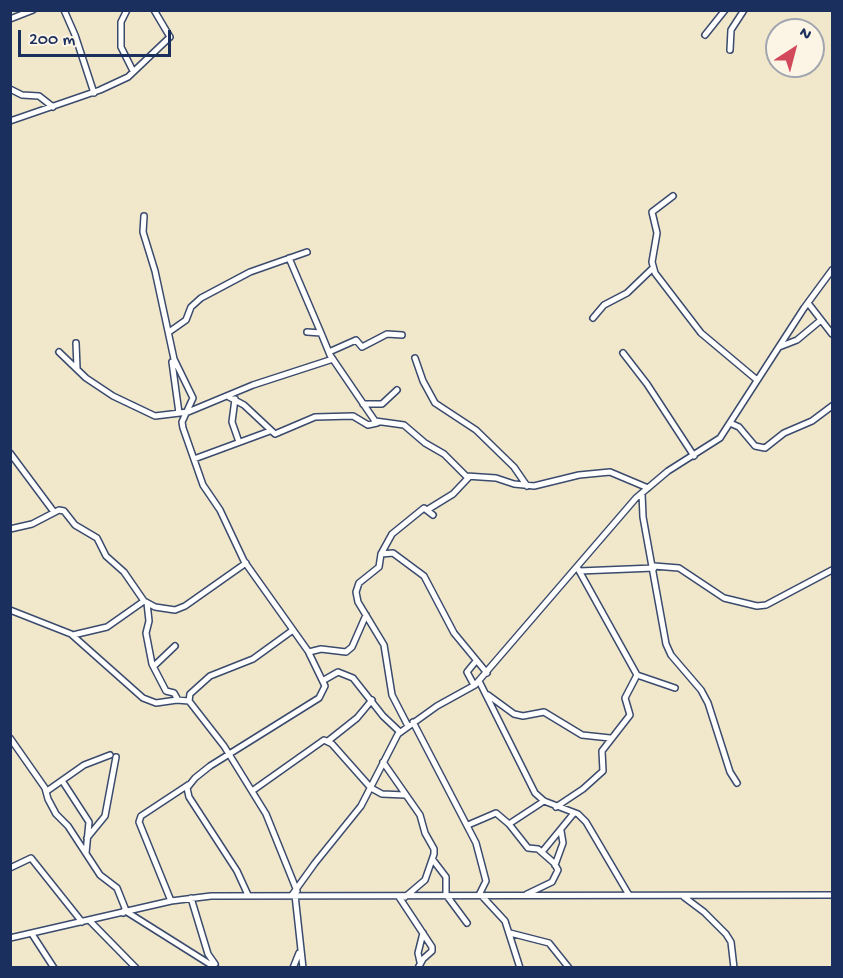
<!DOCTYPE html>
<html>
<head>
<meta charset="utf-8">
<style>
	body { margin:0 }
	#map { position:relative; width:843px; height:978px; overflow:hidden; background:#f1e7cb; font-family:"Gochi Hand",sans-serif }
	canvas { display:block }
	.frame { position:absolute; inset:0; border:12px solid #1b2f5e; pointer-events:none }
	.north { position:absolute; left:765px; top:18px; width:60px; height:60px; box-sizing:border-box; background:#fcf5e5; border:2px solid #a2a6af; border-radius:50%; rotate:36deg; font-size:16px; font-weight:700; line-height:24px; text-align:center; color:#1b2f5e }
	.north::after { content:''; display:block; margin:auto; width:21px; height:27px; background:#d1495b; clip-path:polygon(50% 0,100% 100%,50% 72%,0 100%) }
	.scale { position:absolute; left:18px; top:30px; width:153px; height:27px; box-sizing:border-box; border:3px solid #1b2f5e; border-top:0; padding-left:8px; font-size:18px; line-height:21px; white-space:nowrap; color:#1b2f5e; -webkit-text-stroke:4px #fcf5e5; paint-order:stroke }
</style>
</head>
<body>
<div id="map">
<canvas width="843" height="978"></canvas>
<div class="frame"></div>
<div class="north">N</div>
<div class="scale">200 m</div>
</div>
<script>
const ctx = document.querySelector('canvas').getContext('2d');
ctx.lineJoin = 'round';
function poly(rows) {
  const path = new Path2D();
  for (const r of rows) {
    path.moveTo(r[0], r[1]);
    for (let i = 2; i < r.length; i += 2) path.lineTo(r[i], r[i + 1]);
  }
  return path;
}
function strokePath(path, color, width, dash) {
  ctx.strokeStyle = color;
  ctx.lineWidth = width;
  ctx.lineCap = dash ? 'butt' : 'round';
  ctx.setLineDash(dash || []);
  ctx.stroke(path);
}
const minor = poly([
	[64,10,75,35,94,93],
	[127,10,121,22,121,47,133,71],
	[10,19,33,10],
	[705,35,725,10],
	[730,50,731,30,744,10],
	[10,89,22,95,39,96,53,107],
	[10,121,100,90,128,77,170,37,154,10],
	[673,196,652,212,657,233,652,262,655,273,701,333,757,380],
	[144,216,143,232,155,271,174,359,193,398,182,422,183,428,203,485,220,510,244,561,308,651,325,686,319,698,210,766,195,778,187,788,189,797,237,871,248,895],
	[289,258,321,333],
	[808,303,832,334],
	[593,318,604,305,627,293,653,268],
	[169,332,186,320,191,307,201,298,250,272,307,252],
	[307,332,321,333,330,355,375,421,404,425,425,443,444,454,466,476,496,478,514,484,534,486,579,475,610,472,648,488],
	[76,343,77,368],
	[779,347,797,340,821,320],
	[59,352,86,378,113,396,155,416,188,412,253,385,333,359],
	[329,352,356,340,362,347,387,334,402,335],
	[623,353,647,384,694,456],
	[415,358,423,381,435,403,476,430,514,467,527,486],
	[172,362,179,413],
	[229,397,244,405,275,434,315,417,353,416,368,425,377,423],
	[235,399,232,422,239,442],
	[363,404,382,404,397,390],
	[730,423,739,427,755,446,765,448,784,433,812,421,832,406],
	[10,453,54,512],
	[194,459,270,431],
	[642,493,643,517,666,644,671,655,701,690,708,703,730,772,737,783],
	[427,510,453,494,469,477],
	[10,529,32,524,59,510,64,511,75,525,97,538,106,556,124,572,144,601,155,607,175,610,185,606,246,563],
	[381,554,393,553,424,576,454,633,487,673],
	[654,566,679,568,724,598,757,606,766,605,832,570],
	[577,567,637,675,675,688],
	[579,571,654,568],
	[147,603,149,621,146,633,152,664,166,691,174,693,178,700],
	[10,610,71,634,143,698,156,703,177,700,189,701,224,746,266,814,297,891],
	[73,635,107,627,144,601],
	[309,652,321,649,346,652,352,647,366,615],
	[154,666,175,646],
	[324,680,338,672,353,678,383,716,400,732],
	[479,681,535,793,544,801,578,814,586,822,629,895],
	[474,685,467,672,476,661],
	[488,695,514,714,523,716,544,712,582,735,610,738],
	[189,701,190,694,210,676,253,659,293,630],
	[413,722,476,843,486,881,479,895],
	[408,726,392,695,384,645,358,602,356,592,359,583,379,567,381,554,392,534,424,508,433,515],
	[10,738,45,788,48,799,56,814,68,826,100,875,117,888,125,908,123,913],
	[328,741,357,718,372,700],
	[383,762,420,815,425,833,434,849,434,854,425,880,405,897],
	[63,782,89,822,86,853],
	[47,791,84,765,110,755],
	[252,791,324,740,332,744,371,788,382,794,405,795],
	[556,807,583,789,603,771,602,751,630,715,625,698,637,675],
	[509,824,544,801],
	[468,825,496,813,509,824,528,848,538,849,554,863,558,870,552,882,527,894],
	[87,838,105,816,116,757],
	[542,852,574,813],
	[433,860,446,877,446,896],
	[555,865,563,843,561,831],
	[10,868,31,858,82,922],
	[292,895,315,863,361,806,398,734,437,706,475,685,636,498,668,471,720,438,804,308,832,270],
	[295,895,303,968],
	[481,895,505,921,520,968],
	[447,896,467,923],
	[399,897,432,947,432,951,423,959,418,968],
	[684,897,704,912,726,934,731,942,734,968],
	[191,898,208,954,215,964],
	[171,901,139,822,141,816,188,785],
	[127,912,216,968],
	[89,920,136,968],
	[510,933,549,943,569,968],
	[32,934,54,968],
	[10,938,171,901,211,896,832,895],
	[420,962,418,953,423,933],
	[293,968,299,953]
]);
strokePath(minor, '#3b4b6e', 8);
strokePath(minor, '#fff', 5);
</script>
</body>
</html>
